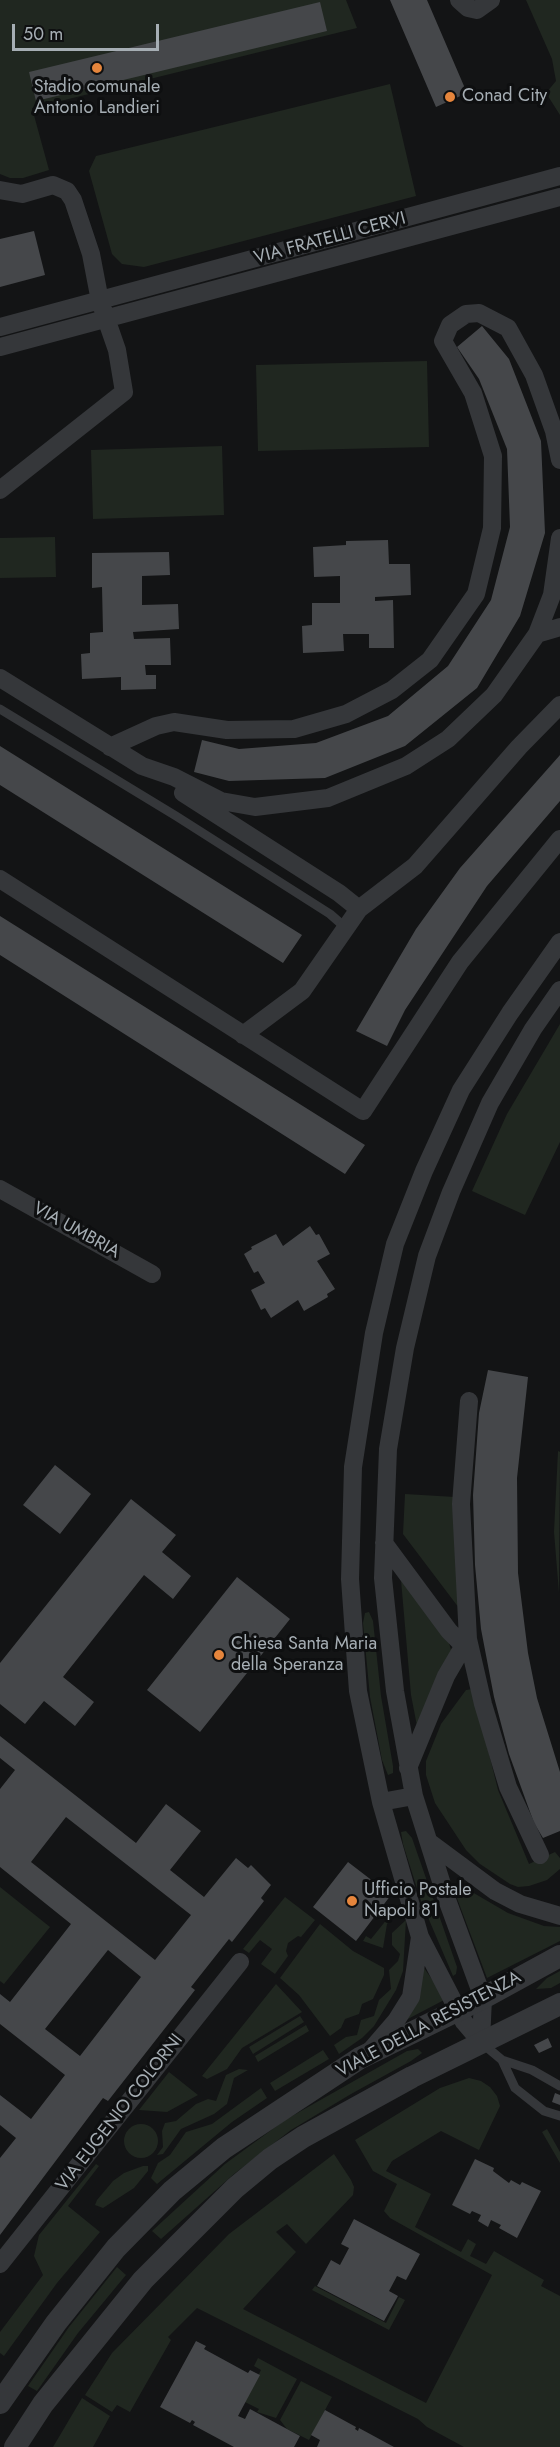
<!DOCTYPE html>
<html>
<head>
<meta charset="utf-8">
<style>
	body { margin:0 }
	#map { position:relative; width:560px; height:2447px; overflow:hidden; background:#131415; font-family:Jost,sans-serif }
	canvas { display:block }
	.scale { position:absolute; left:12px; top:24px; width:147px; height:27px; box-sizing:border-box; border:3px solid #a6aeb4; border-top:0; padding-left:8px; font-size:18px; line-height:21px; white-space:nowrap; color:#a6aeb4; -webkit-text-stroke:4px #0e0f10; paint-order:stroke }
</style>
</head>
<body>
<div id="map">
<canvas width="560" height="2447"></canvas>
<div class="scale">50 m</div>
</div>
<script>
const ctx = document.querySelector('canvas').getContext('2d');
ctx.lineJoin = 'round';
function paint(path, color) {
  ctx.fillStyle = color;
  ctx.fill(path, 'evenodd');
}
function poly(rows) {
  const path = new Path2D();
  for (const r of rows) {
    if (r.length === 3) {
      path.moveTo(r[0] + r[2], r[1]);
      path.arc(r[0], r[1], r[2], 0, 2 * Math.PI);
      continue;
    }
    path.moveTo(r[0], r[1]);
    for (let i = 2; i < r.length; i += 2) path.lineTo(r[i], r[i + 1]);
  }
  return path;
}
function strokePath(path, color, width, dash) {
  ctx.strokeStyle = color;
  ctx.lineWidth = width;
  ctx.lineCap = dash ? 'butt' : 'round';
  ctx.setLineDash(dash || []);
  ctx.stroke(path);
}
function label(font, color, halo, rows, align = 'center') {
  ctx.font = font + ' Jost,sans-serif';
  ctx.lineWidth = 6;
  ctx.setLineDash([]);
  ctx.textBaseline = 'middle';
  ctx.strokeStyle = halo;
  ctx.fillStyle = color;
  for (const [text, x, y, turn = 0] of rows) {
    ctx.save();
    ctx.translate(x, y);
    ctx.rotate((+turn || 0) * Math.PI / 180);
    ctx.textAlign = isNaN(turn) ? turn : align;
    if (halo) ctx.strokeText(text, 0, 0);
    ctx.fillText(text, 0, 0);
    ctx.restore();
  }
}
const green = poly([
	[0,0,346,0,357,28,32,108,49,170,23,178,10,178,0,174],
	[526,0,560,0,560,115,546,93,556,81,552,59],
	[390,84,416,196,144,267,122,264,112,254,89,171,96,156],
	[427,361,429,447,258,451,256,365],
	[222,446,224,515,93,519,91,450],
	[55,537,56,577,0,578,0,538],
	[560,1024,560,1142,525,1215,472,1191,507,1114],
	[558,1451,560,1452,559,1593,554,1532],
	[405,1494,455,1497,459,1608,403,1534],
	[401,1580,448,1640,452,1653,417,1726,411,1695],
	[369,1612,373,1621,381,1696,393,1766,393,1773,388,1775,382,1760,370,1697,363,1623,365,1613],
	[473,1689,498,1790,529,1864,555,1852,560,1858,560,1869,547,1880,529,1886,518,1887,510,1884,480,1864,466,1850,435,1803,426,1775,426,1761,441,1724,466,1690],
	[406,1831,412,1838,457,1967,456,1974,453,1976,421,1901,403,1844,401,1832],
	[460,1885,508,1913,544,1926,560,1927,560,1941,487,1978,455,1893,455,1888],
	[0,1887,50,1927,4,1984,0,1981],
	[285,1897,315,1920,301,1937,298,1936,288,1943,286,1951,288,1956,275,1974,261,1964,272,1949,260,1940,249,1953,243,1949],
	[391,1904,398,1910,387,1924,383,1948,363,1941,366,1936,371,1939,392,1913,387,1909],
	[406,1920,403,1971,396,1990,374,2026,362,2038,339,2054,334,2045,346,2037,357,2035,361,2020,374,2016,379,2000,391,1989,389,1970,398,1961,400,1954,392,1945,392,1933],
	[320,1924,353,1951,384,1968,384,1975,373,1999,362,2004,359,2014,345,2019,341,2028,330,2036,299,1995,280,1978],
	[424,1968,446,1999,404,2021],
	[560,1971,560,1983,551,1988,536,1989,547,1978],
	[276,1984,302,2012,242,2048,227,2069,207,2079,202,2076],
	[300,2016,304,2022,253,2054,249,2047],
	[306,2025,309,2031,258,2062,255,2056],
	[418,2049,422,2053,411,2061,351,2094,291,2130,234,2174,161,2239,152,2231,225,2164,285,2120,407,2051],
	[323,2050,329,2059,275,2091,270,2083],
	[239,2069,248,2070,234,2078,227,2104,214,2114,181,2129,163,2154,157,2155,163,2147,162,2131,165,2123,176,2121,196,2104,208,2099,216,2101,226,2075],
	[169,2072,198,2095,167,2112,139,2110],
	[469,2078,481,2081,490,2087,497,2096,500,2106,479,2150,441,2131,392,2161,386,2171,431,2194,415,2227,461,2252,468,2239,476,2244,470,2256,486,2264,494,2251,544,2280,541,2286,560,2296,560,2447,464,2447,427,2427,418,2419,197,2308,168,2337,171,2340,130,2412,117,2405,112,2412,85,2395,112,2353,229,2234,334,2154,351,2180,354,2187,353,2195,306,2244,287,2224,276,2232,296,2252,243,2309,426,2403,492,2275,390,2218,384,2211,397,2184,373,2171,355,2140,440,2088],
	[261,2088,267,2098,232,2122,157,2184,151,2178,158,2163,170,2155,186,2132,212,2124],
	[141,2141,17],
	[547,2129,560,2152,560,2163,542,2132],
	[96,2164,99,2166,68,2206,100,2232,57,2283,4,2356,0,2353,0,2332,43,2275,34,2256,39,2235],
	[143,2166,148,2166,148,2171,134,2188,103,2208,95,2205,97,2200,113,2181,124,2173],
	[117,2267,126,2275,78,2333,37,2391,28,2386,69,2327],
	[315,2286,386,2323,399,2297,405,2300,389,2330,312,2290],
	[258,2358,297,2379,276,2418,257,2412,259,2409,245,2402,261,2370,254,2366],
	[301,2381,332,2397,309,2440,287,2429,280,2420],
	[82,2398,110,2416,93,2447,53,2447]
]);
const building = poly([
	[390,0,427,0,467,93,436,107],
	[320,2,327,31,36,101,29,72],
	[34,231,45,275,0,287,0,239],
	[482,326,509,359,541,441,545,533,520,616,477,688,405,746,325,778,229,781,194,772,202,740,239,749,316,743,388,716,448,666,491,600,510,527,507,449,479,379,457,347],
	[388,540,389,564,410,564,411,595,375,597,375,601,393,600,394,648,369,648,369,634,343,634,344,651,303,653,302,626,312,625,312,603,340,603,340,576,314,577,313,547,346,545,346,541],
	[169,552,170,575,142,576,142,605,178,604,179,629,133,632,134,639,170,638,171,665,145,665,146,675,156,675,156,689,121,690,121,677,82,679,81,654,90,653,90,633,103,632,102,587,92,588,92,553],
	[0,746,302,935,283,963,0,785],
	[560,755,560,801,487,886,405,1010,387,1046,356,1031,416,929,460,868],
	[0,916,365,1145,345,1174,0,955],
	[310,1226,316,1235,319,1234,330,1254,317,1261,335,1289,327,1294,328,1297,304,1311,298,1300,271,1318,265,1308,261,1310,251,1290,265,1283,258,1271,254,1273,244,1254,252,1249,251,1247,276,1234,283,1246],
	[488,1370,528,1377,517,1478,518,1573,528,1653,537,1698,560,1772,560,1831,543,1838,534,1823,509,1754,494,1697,481,1629,475,1565,473,1495,479,1413],
	[55,1465,91,1494,60,1534,23,1505],
	[131,1499,176,1535,162,1552,191,1576,173,1599,144,1575,63,1677,94,1702,75,1726,44,1701,25,1724,0,1704,0,1663],
	[237,1577,290,1619,200,1732,147,1690],
	[0,1736,136,1843,166,1804,201,1831,170,1870,204,1897,236,1858,248,1868,251,1865,271,1885,261,1898,264,1901,232,1942,229,1939,191,1987,195,1990,108,2101,103,2098,0,2235,0,2158,16,2138,0,2125,0,2095,31,2119,65,2075,0,2024,0,1994,10,2002,71,1924,0,1867,0,1789,15,1770,0,1758],
	[66,1817,191,1915,155,1960,31,1862],
	[108,1950,141,1977,80,2056,45,2029],
	[348,1862,391,1895,356,1941,313,1907],
	[548,2038,552,2047,539,2053,534,2045],
	[555,2093,560,2095,560,2105,552,2102],
	[475,2159,494,2168,493,2171,509,2183,511,2180,520,2185,522,2182,541,2191,517,2238,499,2228,501,2225,491,2220,488,2227,478,2221,481,2215,472,2211,470,2214,452,2205],
	[354,2219,420,2254,406,2280,397,2276,389,2291,398,2296,384,2321,317,2286,331,2260,340,2265,349,2248,341,2244],
	[196,2341,206,2346,204,2349,248,2373,250,2370,260,2375,238,2416,245,2419,250,2409,287,2429,300,2436,294,2447,234,2447,193,2425,195,2422,192,2420,190,2423,160,2407],
	[325,2410,356,2427,355,2429,358,2431,359,2428,394,2447,317,2447,320,2440,311,2435]
]);
const service = poly([
	[0,709,176,816,330,914,346,928],
	[483,2044,502,2060,532,2070,560,2086],
	[502,2060,515,2088,544,2111,560,2116]
]);
const minor = poly([
	[459,0,468,8,477,10,491,0],
	[0,190,22,194,53,185,67,191,73,200,91,254,100,301,117,350,124,392,0,490],
	[0,327,560,176],
	[0,347,560,197],
	[537,634,560,627],
	[0,678,142,766,174,777,221,801,255,807,328,798,406,766,448,739,494,695,537,634,552,595,560,538],
	[110,747,156,726,174,722,227,730,294,729,346,714,392,690,430,660,476,594,492,528,493,456,473,393,443,341,450,325,466,314,479,313,508,328,534,375,554,431,560,460],
	[183,793,339,893,359,909],
	[0,879,363,1111,460,962,560,839],
	[243,1035,302,991,359,909,415,866,519,747,560,705],
	[0,1189,152,1274],
	[469,1401,461,1504,468,1639,483,1704,508,1787,540,1855],
	[384,1543,449,1631,459,1641,468,1639],
	[408,1768,446,1676,460,1652,470,1649],
	[381,1802,414,1796],
	[429,1842,495,1891,520,1904,560,1916],
	[481,2042,464,2022,420,1937,381,1802,358,1691,350,1579,353,1467,374,1333,395,1244,424,1171,461,1090,510,1013,560,942],
	[481,2042,483,1998,446,1897,414,1796,395,1691,383,1578,388,1449,405,1348,427,1256,451,1192,490,1103,533,1029,560,990],
	[371,2050,396,2021,411,1997,420,1937],
	[0,2264,240,1962]
]);
const tertiary = poly([
	[0,2403,56,2323,116,2248,172,2191,224,2148,360,2058,483,1998,560,1956],
	[15,2447,43,2404,143,2280,235,2188,270,2159,303,2137,412,2077,560,2004]
]);
const markers = [
	[97,68,6,"#e5853c"],
	[450,97,6,"#e5853c"],
	[219,1655,6,"#e5853c"],
	[352,1901,6,"#e5853c"]
];
const poiNames = [
	["Stadio comunale",97,88,"center"],
	["Antonio Landieri",97,109,"center"],
	["Conad City",462,97],
	["Chiesa Santa Maria",231,1645],
	["della Speranza",231,1666],
	["Ufficio Postale",364,1891],
	["Napoli 81",364,1912]
];
const streetNames = [
	["VIA FRATELLI CERVI",330,239,-15],
	["VIA UMBRIA",76,1231,29],
	["VIALE DELLA RESISTENZA",429,2025,-28],
	["VIA EUGENIO COLORNI",120,2113,-52]
];
paint(green, '#202720');
paint(building, '#45474a');
strokePath(service, '#35373a', 9);
strokePath(minor, '#35373a', 18);
strokePath(tertiary, '#35373a', 22);
for (const [x, y, r, color] of markers) {
  const dot = new Path2D();
  dot.arc(x, y, r, 0, 2 * Math.PI);
  ctx.fillStyle = color;
  ctx.fill(dot);
  strokePath(dot, '#0e0f10', 2);
}
label('18px', '#a6aeb4', '#0e0f10', poiNames, 'left');
label('18px', '#a6aeb4', '#0e0f10', streetNames);
</script>
</body>
</html>
